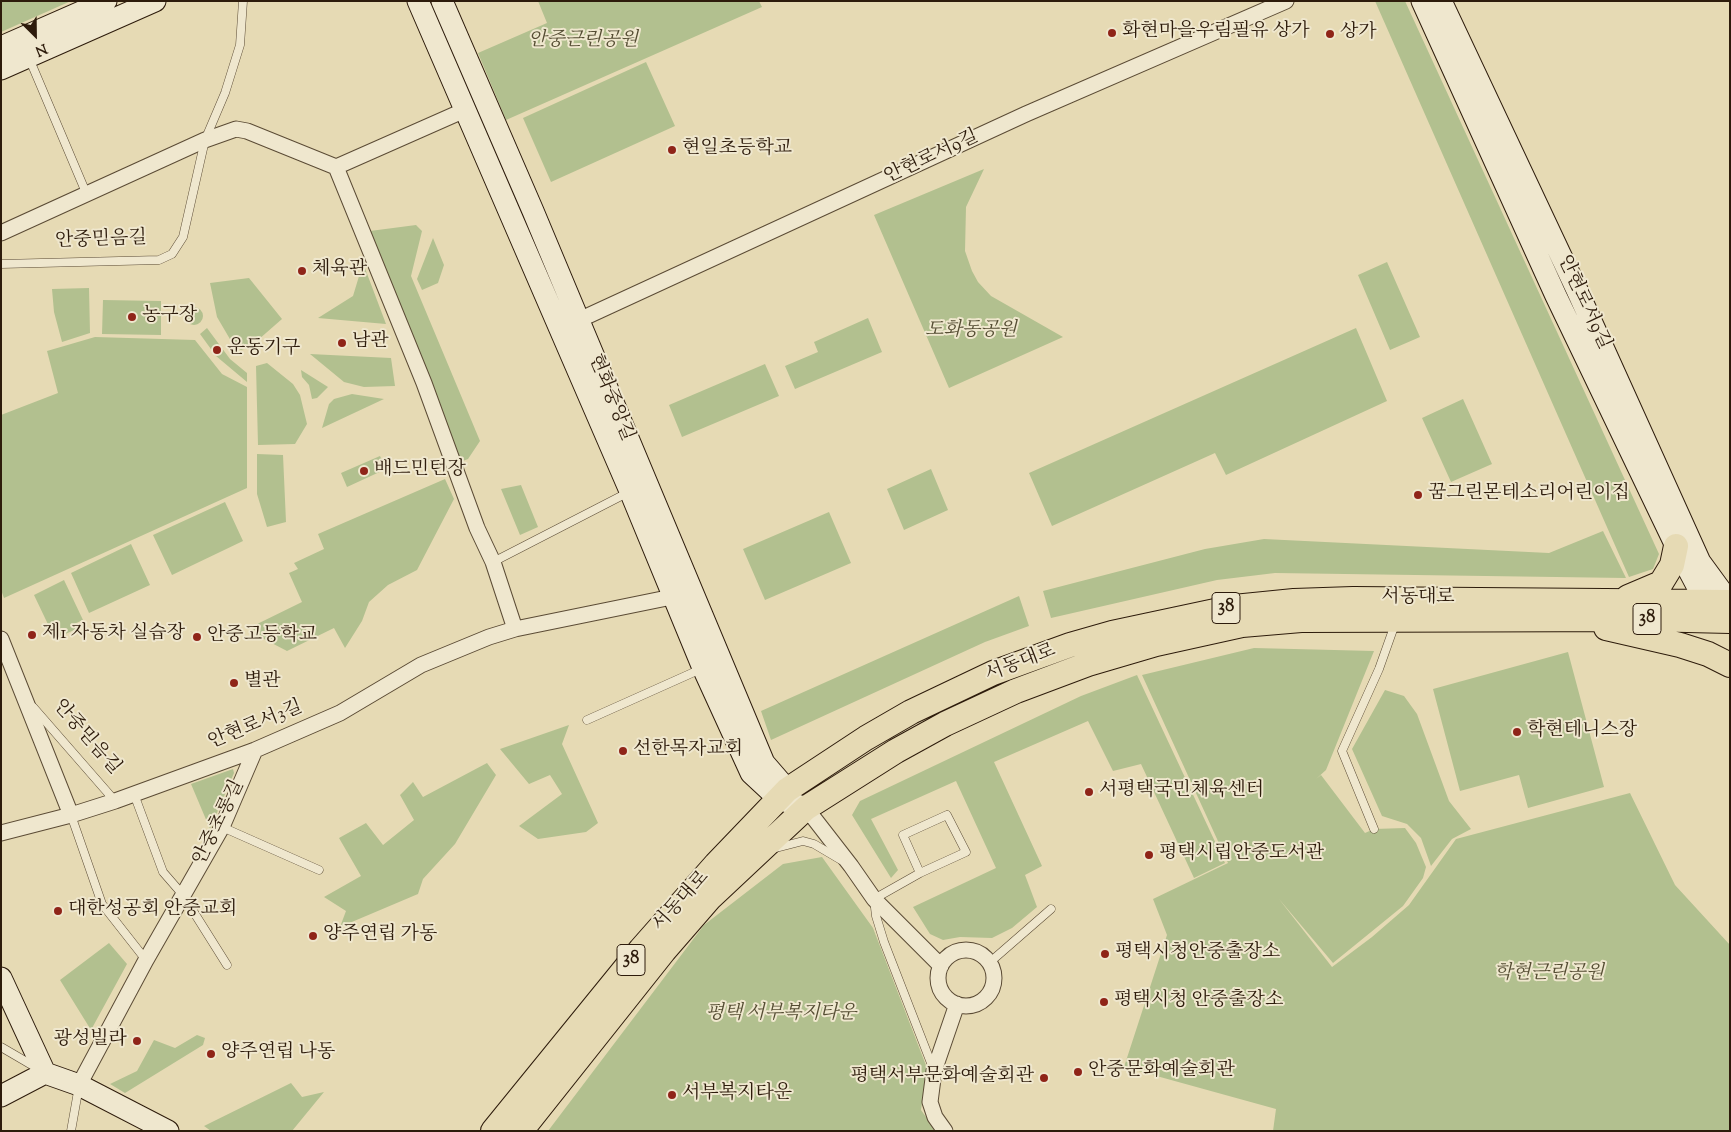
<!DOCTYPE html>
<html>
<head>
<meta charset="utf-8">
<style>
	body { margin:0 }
	#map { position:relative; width:1731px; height:1132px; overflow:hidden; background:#e6dab4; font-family:"Sorts Mill Goudy",serif }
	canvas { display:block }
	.frame { position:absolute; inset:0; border:2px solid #2d1b0b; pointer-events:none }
	.north { position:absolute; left:10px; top:10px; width:50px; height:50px; -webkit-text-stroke:4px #efe7ce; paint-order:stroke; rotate:157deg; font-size:14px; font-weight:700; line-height:20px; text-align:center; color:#2d1b0b }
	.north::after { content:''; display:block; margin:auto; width:18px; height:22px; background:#2d1b0b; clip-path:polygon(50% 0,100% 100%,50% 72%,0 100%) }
</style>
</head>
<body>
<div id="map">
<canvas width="1731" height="1132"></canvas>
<div class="frame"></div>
<div class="north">N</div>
</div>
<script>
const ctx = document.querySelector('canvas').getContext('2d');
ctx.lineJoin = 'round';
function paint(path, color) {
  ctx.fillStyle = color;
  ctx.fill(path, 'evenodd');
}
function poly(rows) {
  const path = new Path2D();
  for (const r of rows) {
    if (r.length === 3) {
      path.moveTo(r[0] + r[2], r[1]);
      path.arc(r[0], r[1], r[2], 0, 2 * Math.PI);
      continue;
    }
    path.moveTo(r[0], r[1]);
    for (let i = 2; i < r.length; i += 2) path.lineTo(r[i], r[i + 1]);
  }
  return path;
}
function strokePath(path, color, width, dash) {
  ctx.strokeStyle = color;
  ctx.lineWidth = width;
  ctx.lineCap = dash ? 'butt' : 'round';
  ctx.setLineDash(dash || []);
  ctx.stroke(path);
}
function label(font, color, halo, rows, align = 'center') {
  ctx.font = font + ' "Sorts Mill Goudy","Noto Serif KR",serif';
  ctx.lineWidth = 4;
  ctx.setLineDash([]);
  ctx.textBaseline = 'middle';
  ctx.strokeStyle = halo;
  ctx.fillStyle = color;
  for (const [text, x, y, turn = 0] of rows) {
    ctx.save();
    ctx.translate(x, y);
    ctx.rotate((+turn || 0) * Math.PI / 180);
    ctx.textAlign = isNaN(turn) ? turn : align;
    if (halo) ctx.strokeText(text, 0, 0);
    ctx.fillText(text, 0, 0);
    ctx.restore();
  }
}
const green = poly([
	[1,1,71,1,1,32],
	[538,1,759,1,762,7,506,120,478,53,547,23],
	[1375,1,1405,1,1659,554,1653,569,1629,577],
	[646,62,675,126,551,182,523,118],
	[984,169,966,207,965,251,972,271,978,282,991,296,1063,337,949,388,874,215],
	[416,225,422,231,411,276,480,441,468,459,460,462,370,231],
	[433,238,444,265,438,283,422,290,417,279],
	[1387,262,1420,337,1390,350,1358,275],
	[363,263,386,324,318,318,353,296],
	[249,278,282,319,250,347,241,350,234,346,217,317,210,283],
	[89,288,90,333,62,342,54,312,52,289],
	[103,300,161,301,161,335,102,334],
	[194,316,9],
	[868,318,882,352,795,389,785,366,818,352,814,342],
	[207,328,230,359,247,373,247,382,216,356,200,334],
	[1356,328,1387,401,1226,475,1215,453,1052,526,1029,473],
	[95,337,195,340,222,374,247,387,247,488,4,598,1,590,1,415,58,393,47,351],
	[310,354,391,358,395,386,364,387,344,382],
	[267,363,293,384,300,395,307,424,295,444,258,445,256,366],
	[765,364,779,396,682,437,669,405],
	[301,370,328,387,317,398,312,399,309,385,302,377],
	[352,394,384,399,322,428,329,404,334,399],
	[1463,399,1492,464,1451,482,1422,418],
	[257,454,283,455,286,522,267,527,257,494],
	[380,456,386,469,347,487,341,473],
	[931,469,948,510,904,530,887,489],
	[445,479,454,499,417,570,388,585,369,602,362,621,345,648,334,628,287,651,262,638,251,627,302,602,289,573,298,569,294,563,324,549,318,534],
	[521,485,538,527,520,535,501,489],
	[225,502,243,541,172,575,153,535],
	[829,512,851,563,765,600,743,549],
	[1603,531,1626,578,1275,573,1217,580,1051,618,1043,591,1205,549,1264,539,1549,553],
	[131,544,150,585,89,613,71,573],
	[64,580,83,620,74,624,76,629,55,639,34,595],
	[1019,596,1029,626,985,642,771,740,761,711],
	[1254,648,1374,651,1326,770,1316,779,1321,775,1365,833,1374,829,1405,828,1416,843,1426,867,1423,878,1403,906,1333,963,1279,899,1332,967,1372,937,1409,905,1456,839,1630,793,1675,885,1730,945,1730,1131,1273,1131,1276,1109,1124,1067,1167,935,1153,899,1228,863,1142,675],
	[1568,652,1604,787,1528,808,1519,775,1460,791,1433,689],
	[1137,675,1225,863,1194,878,1141,764,1113,771,1088,721,994,762,1042,866,1025,875,1037,907,1012,928,992,938,960,937,943,940,930,934,913,907,996,868,956,781,871,819,898,870,891,878,852,815,860,801,1081,696],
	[1385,690,1404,696,1417,714,1449,801,1471,829,1452,839,1431,866,1421,838,1407,824,1382,816,1352,749],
	[569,725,562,744,598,823,586,832,538,839,519,826,562,794,550,775,529,784,500,749],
	[487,763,496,775,455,844,423,879,418,894,340,927,346,911,324,897,361,876,339,838,366,823,383,845,414,820,400,795,413,782,423,797],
	[233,769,234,773,210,829,191,784],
	[822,857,873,928,927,1068,921,1110,936,1131,548,1131,704,925,783,864],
	[109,943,127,964,91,1030,60,980],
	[197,1035,205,1038,203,1045,125,1093,110,1084,137,1071,154,1040,175,1048],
	[291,1083,302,1097,324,1092,292,1131,211,1131,204,1126]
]);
const lane = poly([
	[29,58,87,195],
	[1,264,159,260,172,254,183,237,205,140,225,93,240,45,243,1],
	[493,562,629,492],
	[33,707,115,801],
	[587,720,701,669],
	[134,794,163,872,183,895,227,965],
	[71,815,102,904,146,960],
	[222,827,319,870],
	[1374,829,1342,751,1379,669,1395,624],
	[776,848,803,841,814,844,841,860],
	[920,873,903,835,947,815,966,852,920,873,874,899,876,916,884,942,933,1068],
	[989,963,1051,909],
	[1,1047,37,1068],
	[71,1131,79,1086]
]);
const street = poly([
	[336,167,424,383,477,528,493,562,515,629],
	[1,233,205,140,236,129,247,131,336,167,465,110],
	[579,320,1026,114,1286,1],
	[1,639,71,815],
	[806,808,851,866,874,899,941,966],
	[1,833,71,815,115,801,255,750,340,713,421,665,489,637,515,629,672,597,681,600],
	[966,978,28],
	[79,1085,146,960,222,827,255,750],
	[945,1131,935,1117,930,1102,934,1071,957,1004]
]);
const secondary = poly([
	[418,1,630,491,703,668,751,773,779,799,806,808],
	[442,1,533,211,764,763,790,793],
	[1422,1,1556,296,1676,546,1705,601,1716,613],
	[1441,1,1577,290,1700,562,1730,603],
	[1,47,106,1],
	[1,69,155,1],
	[1,978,45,1073],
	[45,1073,79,1085,168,1131],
	[1,1096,45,1073]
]);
const primary = poly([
	[1628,597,1661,583,1672,565,1676,546],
	[1606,628,1680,645,1708,654,1730,665],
	[493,1131,641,949,716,864,787,790,866,738,911,712,993,673,1070,645,1112,633,1234,607,1294,601,1353,599,1730,602],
	[521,1131,664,951,710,898,806,808,896,751,945,724,1016,691,1088,664,1156,644,1242,625,1301,620,1645,619,1730,621]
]);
const markers = [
	[1112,33,5,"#8f2418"],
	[1330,34,5,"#8f2418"],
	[672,150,5,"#8f2418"],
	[302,271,5,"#8f2418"],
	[132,317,5,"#8f2418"],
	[342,343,5,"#8f2418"],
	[217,350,5,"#8f2418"],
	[364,471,5,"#8f2418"],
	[1418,495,5,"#8f2418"],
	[32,635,5,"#8f2418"],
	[197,637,5,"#8f2418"],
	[234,683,5,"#8f2418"],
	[1517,732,5,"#8f2418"],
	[623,751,5,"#8f2418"],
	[1089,792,5,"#8f2418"],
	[1149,855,5,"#8f2418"],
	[58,911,5,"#8f2418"],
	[313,936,5,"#8f2418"],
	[1105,954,5,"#8f2418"],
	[1104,1002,5,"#8f2418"],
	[137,1041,5,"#8f2418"],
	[211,1054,5,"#8f2418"],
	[1078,1072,5,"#8f2418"],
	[1044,1078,5,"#8f2418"],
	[672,1095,5,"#8f2418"]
];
const shields = [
	[1226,608,28],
	[1647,619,28],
	[631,960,28]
];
const shieldNames = [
	["38",1226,608],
	["38",1647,619],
	["38",631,960]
];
const poiNames = [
	["화현마을우림필유 상가",1122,33],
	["상가",1340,34],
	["현일초등학교",682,150],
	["체육관",312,271],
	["농구장",142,317],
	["남관",352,343],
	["운동기구",227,350],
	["배드민턴장",374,471],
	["꿈그린몬테소리어린이집",1428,495],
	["제1 자동차 실습장",42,635],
	["안중고등학교",207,637],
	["별관",244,683],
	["학현테니스장",1527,732],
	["선한목자교회",633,751],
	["서평택국민체육센터",1099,792],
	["평택시립안중도서관",1159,855],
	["대한성공회 안중교회",68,911],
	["양주연립 가동",323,936],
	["평택시청안중출장소",1115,954],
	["평택시청 안중출장소",1114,1002],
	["광성빌라",127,1041,"right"],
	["양주연립 나동",221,1054],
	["안중문화예술회관",1088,1072],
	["평택서부문화예술회관",1034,1078,"right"],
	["서부복지타운",682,1095]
];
const parkNames = [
	["안중근린공원",583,42],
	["도화동공원",971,332],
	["학현근린공원",1549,975],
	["평택 서부복지타운",781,1015]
];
const streetNames = [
	["안현로서9길",932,158,-25],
	["안중믿음길",101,241,-2],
	["안현로서9길",1583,303,65],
	["현화중앙길",610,398,68],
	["서동대로",1418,599],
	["서동대로",1021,664,-21],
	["안현로서3길",256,726,-22],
	["안중믿음길",86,738,49],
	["안중초롱길",220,823,-64],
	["서동대로",682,902,-48]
];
paint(green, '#b2c08f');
strokePath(lane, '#5b4b35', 9);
strokePath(street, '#5b4b35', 17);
strokePath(secondary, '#2d1b0b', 23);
strokePath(primary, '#2d1b0b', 26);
strokePath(lane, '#efe7ce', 8);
strokePath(street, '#efe7ce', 15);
strokePath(secondary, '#efe7ce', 21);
strokePath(primary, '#e6dab4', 24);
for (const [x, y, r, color] of markers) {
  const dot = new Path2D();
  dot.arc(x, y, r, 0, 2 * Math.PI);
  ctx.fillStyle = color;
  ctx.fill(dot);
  strokePath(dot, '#efe7ce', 2);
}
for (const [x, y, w] of shields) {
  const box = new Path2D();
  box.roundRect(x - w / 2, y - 15.5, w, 31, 4);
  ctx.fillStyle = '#efe7ce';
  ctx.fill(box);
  strokePath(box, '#2d1b0b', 1);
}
label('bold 18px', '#2d1b0b', null, shieldNames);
label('19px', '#2d1b0b', '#efe7ce', poiNames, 'left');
label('italic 19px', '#554d33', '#efe7ce', parkNames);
label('19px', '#2d1b0b', '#efe7ce', streetNames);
</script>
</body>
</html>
